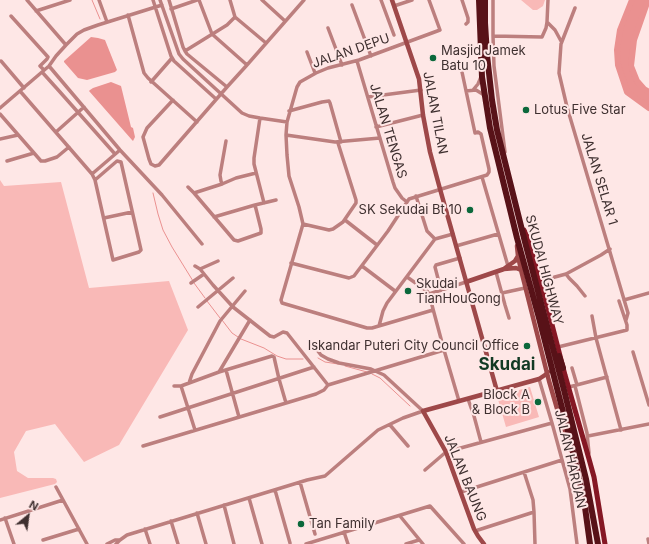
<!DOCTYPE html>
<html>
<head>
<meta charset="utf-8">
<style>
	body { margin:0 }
	#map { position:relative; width:649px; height:544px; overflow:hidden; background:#fee7e6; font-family:Inter,sans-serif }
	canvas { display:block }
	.north { position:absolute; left:8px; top:496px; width:40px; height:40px; -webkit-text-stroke:3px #fee7e6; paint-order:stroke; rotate:29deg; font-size:11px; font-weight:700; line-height:16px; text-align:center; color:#3f3030 }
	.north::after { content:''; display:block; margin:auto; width:14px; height:18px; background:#3f3030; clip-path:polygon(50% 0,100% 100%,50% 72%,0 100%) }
</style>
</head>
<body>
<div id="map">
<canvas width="649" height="544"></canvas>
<div class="north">N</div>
</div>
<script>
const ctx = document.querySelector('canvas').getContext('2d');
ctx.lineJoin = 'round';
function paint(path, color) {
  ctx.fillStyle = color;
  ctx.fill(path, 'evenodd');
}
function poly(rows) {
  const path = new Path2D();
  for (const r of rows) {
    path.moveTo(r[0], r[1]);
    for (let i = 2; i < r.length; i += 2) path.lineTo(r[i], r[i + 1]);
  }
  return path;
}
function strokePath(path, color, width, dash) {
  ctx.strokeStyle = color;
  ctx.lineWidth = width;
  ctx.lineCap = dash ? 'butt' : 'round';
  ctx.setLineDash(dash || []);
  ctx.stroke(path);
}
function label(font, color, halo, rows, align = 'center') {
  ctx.font = font + ' Inter,sans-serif';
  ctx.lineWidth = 4;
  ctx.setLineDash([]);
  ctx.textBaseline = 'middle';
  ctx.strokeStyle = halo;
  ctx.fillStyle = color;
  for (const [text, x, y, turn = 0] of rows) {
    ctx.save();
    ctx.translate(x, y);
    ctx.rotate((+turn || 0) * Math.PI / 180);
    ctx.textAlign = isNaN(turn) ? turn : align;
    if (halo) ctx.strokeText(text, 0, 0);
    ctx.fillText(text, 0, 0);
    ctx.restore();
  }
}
const green = poly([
	[521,0,545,0,543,6,537,10,533,10],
	[0,180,4,186,61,182,89,288,169,281,188,330,119,445,84,462,55,424,26,431,14,452,17,471,28,478,53,478,56,479,57,482,55,484,0,498],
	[530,387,539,417,506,427,497,396]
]);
const water = poly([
	[632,0,648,0,634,40,631,66,637,81,644,89,649,92,649,108,627,92,618,65,617,50,620,30],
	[91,37,98,38,105,40,117,70,115,72,87,80,78,78,64,62,64,61],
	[111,82,121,86,131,127,133,128,135,137,133,141,132,140,89,91,90,90,93,88]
]);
const stream = poly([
	[92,0,100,19],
	[153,193,158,214,163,230,172,247,193,281],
	[194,283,205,298],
	[207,301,220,318],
	[222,320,232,333,241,339,264,348,277,356,286,359,303,359],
	[318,358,325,362,338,364],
	[345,366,367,372],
	[372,374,380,378,410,406]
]);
const river = poly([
	[632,0,620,30,617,50,618,65,627,92,649,108],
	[648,0,634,40,631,66,637,81,644,89,649,92]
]);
const street = poly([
	[27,0,66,45],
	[99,0,107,22],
	[153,0,171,56,174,61,216,99],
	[160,0,179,54,183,59,242,113,249,116,260,118,287,122],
	[169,0,183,47,185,51,187,54,227,87],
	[199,0,212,34,247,65],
	[230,0,235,17,266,43],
	[262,0,285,21],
	[381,0,394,35],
	[429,0,440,30,359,60,328,68,316,73,300,82,297,87,287,122,286,135,287,155,289,176,299,207,303,224,281,300,282,303,367,328,372,328,433,310],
	[462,0,468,18,468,22,466,24],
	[493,0,493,36,494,66,505,152],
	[548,0,547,22,555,30,561,41],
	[352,5,371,56],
	[394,6,412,0],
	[575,8,561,44,559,73,567,107,628,313,626,320],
	[171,9,197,0],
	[36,11,70,0],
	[128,15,144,73,148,78,197,122],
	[11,16,48,57,47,59,40,66,44,70],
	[328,28,342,65],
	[493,36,542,37,546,28,547,22],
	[185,51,227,25,235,17],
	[307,52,315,73],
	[1,61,24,88],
	[357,61,393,182,395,188,402,198,407,202],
	[49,66,120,150,162,195,202,244],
	[42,72,60,92,115,154],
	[151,82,172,58],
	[473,90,478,84,481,77],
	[20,91,92,174,95,180,113,260,139,252,141,250,121,162,117,161,95,180],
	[466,91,476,90,484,95],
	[368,97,421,90],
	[173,100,147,128,143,137,149,159,151,164,155,166,159,165,227,87,247,65,304,0],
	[0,108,49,66,56,56,66,45,77,34,84,30,98,25,162,5],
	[289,111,322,102,329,101,330,103,341,142],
	[0,114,41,161,45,161,57,157,69,147],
	[260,118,254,158,254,164,264,203],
	[376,127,423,115],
	[56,132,84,107],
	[286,135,335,142,380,138],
	[0,139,18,135],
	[7,161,34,153],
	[92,174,120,150],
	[482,177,508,266],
	[222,184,221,181,220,175,226,141],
	[188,187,194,193,234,240,238,241,261,233,261,229,255,205],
	[194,193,222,184,236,178,256,173],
	[416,196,427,231,435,239],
	[214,217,255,205,276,200],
	[104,218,132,212],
	[345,220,377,245],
	[303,224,329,230,333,229,343,222,356,203,356,200,338,143],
	[456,246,498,234],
	[291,263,349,278,354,276,388,231,409,199,487,175,489,172,489,169,481,134,478,132,475,133,462,72],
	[195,266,200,269,213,285,233,307,270,336,274,337,283,332,287,333,328,385],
	[362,266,395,291],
	[200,269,218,261],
	[496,272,505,305,509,318],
	[566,274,569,278,577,286,585,296],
	[407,277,427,291,429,294,444,350,459,401],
	[540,281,566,274,601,255,610,249],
	[191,283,204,274],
	[441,290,435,267,436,265,460,258],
	[502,293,525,288],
	[429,294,466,282],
	[624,300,649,293],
	[198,307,233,278],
	[592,316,596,338,621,430],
	[379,326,383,311,387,303,435,239,453,234],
	[558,347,627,330,627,325,619,301],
	[633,352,649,405],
	[572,368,577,385],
	[226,370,239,417],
	[219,372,250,320],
	[539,379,552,423,570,489,577,544],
	[189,383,192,374,220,321,245,291],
	[174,386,181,386,219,372,272,356,274,357,279,379,286,403],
	[181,386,195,430],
	[575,386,587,433,589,453],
	[569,387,607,377],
	[468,399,474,416,481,442],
	[160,417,314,367],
	[390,425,408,446],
	[588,436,649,424],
	[143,446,316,394,324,390,328,385,444,350],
	[425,470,446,452,552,423],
	[524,472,533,500,534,512,535,544],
	[300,482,315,534],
	[56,487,87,544],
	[275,490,290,543],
	[461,492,562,460],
	[249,498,262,544],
	[224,505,234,544],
	[197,513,206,544],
	[400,516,423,544],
	[5,518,14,544],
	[0,520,63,500],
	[171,521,178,544],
	[145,529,150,544],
	[475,531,534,512],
	[344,532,348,544],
	[648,539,649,544],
	[43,540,79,529],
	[107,544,115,540,120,540],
	[116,544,120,540,127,535,307,480,325,476,378,430,403,418,423,411,384,375,371,369,339,363,328,359,321,355,317,350],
	[306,544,430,506,464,544],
	[406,544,419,540]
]);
const secondary = poly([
	[392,0,419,79,423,115,430,152,440,189,497,391],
	[517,246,518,256,521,270,549,381,565,436,570,450],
	[505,268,515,261,518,256],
	[466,282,504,269,516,268,521,270],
	[484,544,478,536,474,529,446,452,423,411,539,379,545,375,548,372]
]);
const primary = poly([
	[524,230,527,236,547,305,565,375,589,459,594,477,605,544]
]);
const highway = poly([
	[479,0,482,77,490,128,517,238,539,318,570,439,584,500,590,544],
	[485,0,485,23,487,55,492,100,497,130,525,242,564,390,586,479,598,544],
	[559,356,563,368]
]);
const markers = [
	[433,58,4,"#0b683b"],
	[526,110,4,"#0b683b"],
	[470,210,4,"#0b683b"],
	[408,291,4,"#0b683b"],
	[527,346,4,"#0b683b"],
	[538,402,4,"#0b683b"],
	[301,524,4,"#0b683b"]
];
const streetNames = [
	["JALAN DEPU",351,51,-19],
	["JALAN TILAN",435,113,79],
	["JALAN TENGAS",388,131,73],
	["JALAN SELAR 1",599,179,73],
	["SKUDAI HIGHWAY",544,270,75],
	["JALAN HARUAN",570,459,77],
	["JALAN BAUNG",465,478,68]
];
const poiNames = [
	["Masjid Jamek",441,51],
	["Batu 10",441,66],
	["Lotus Five Star",534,110],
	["SK Sekudai Bt 10",462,210,"right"],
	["Skudai",416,284],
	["TianHouGong",416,299],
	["Iskandar Puteri City Council Office",519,346,"right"],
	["Block A",530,395,"right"],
	["& Block B",530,410,"right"],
	["Tan Family",309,524]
];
const districtNames = [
	["Skudai",507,365]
];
paint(green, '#f9b9b7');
paint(water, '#ea9190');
strokePath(stream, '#ea9190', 1);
strokePath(river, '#ea9190', 6);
strokePath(street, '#bc7f7e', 3.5);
strokePath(secondary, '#9e4849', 4.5);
strokePath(primary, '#851724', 5);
strokePath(highway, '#581218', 6);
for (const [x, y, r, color] of markers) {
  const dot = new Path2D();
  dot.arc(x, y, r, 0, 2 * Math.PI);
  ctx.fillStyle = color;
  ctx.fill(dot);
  strokePath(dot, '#fee7e6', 1.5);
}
label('13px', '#3f3030', '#fee7e6', streetNames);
label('13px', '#3f3030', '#fee7e6', poiNames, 'left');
label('bold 17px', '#123923', '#fee7e6', districtNames);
</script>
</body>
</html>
